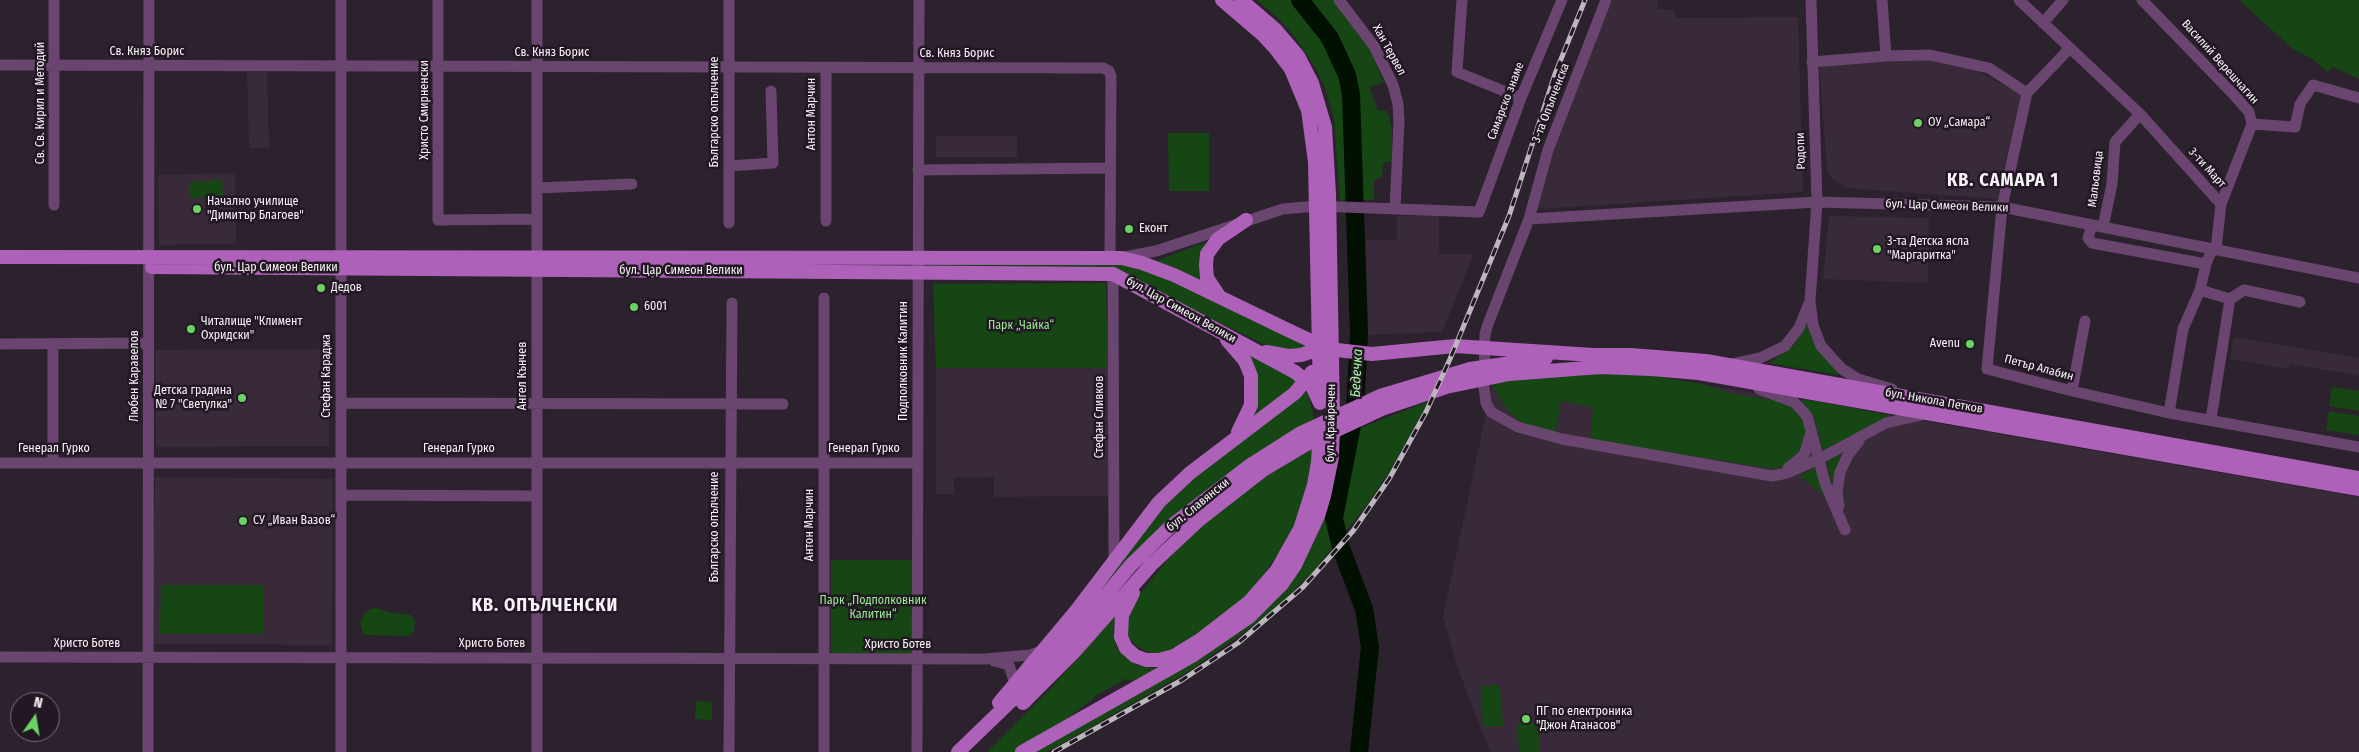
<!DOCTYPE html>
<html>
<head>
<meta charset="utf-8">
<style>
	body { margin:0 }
	#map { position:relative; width:2359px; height:752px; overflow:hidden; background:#2b222d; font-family:"Fira Sans Condensed",sans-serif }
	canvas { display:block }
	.north { position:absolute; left:10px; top:692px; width:50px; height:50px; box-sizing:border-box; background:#221823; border:1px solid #786f79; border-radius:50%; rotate:13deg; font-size:14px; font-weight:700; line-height:20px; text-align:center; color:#f9f2fa }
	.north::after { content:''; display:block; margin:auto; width:18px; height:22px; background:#6ad364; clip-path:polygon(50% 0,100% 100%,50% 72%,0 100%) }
</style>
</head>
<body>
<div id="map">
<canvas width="2359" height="752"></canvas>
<div class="north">N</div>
</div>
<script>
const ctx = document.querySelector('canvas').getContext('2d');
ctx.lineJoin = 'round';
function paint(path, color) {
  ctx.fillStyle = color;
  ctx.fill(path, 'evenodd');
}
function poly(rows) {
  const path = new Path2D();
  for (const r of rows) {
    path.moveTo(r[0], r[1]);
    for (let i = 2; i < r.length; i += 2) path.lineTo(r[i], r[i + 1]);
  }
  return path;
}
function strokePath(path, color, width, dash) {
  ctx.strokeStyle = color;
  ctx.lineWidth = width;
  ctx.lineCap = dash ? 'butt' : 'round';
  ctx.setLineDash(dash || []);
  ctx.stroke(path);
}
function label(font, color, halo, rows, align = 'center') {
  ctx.font = font + ' "Fira Sans Condensed",sans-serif';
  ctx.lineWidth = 5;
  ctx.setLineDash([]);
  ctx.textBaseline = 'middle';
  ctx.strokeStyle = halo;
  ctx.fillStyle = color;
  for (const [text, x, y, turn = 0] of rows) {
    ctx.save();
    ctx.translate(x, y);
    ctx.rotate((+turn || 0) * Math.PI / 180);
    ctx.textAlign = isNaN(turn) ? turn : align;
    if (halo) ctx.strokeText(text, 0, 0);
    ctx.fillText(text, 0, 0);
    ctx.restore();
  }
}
const built = poly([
	[1613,0,1657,0,1658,9,1674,10,1676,18,1798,17,1803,192,1538,209,1538,167,1601,3,1612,2],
	[1923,59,1972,68,2021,95,1997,199,1845,188,1833,179,1827,170,1819,65],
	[247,72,267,72,269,148,249,148],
	[936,136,1017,136,1017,157,936,157],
	[235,173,236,244,159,245,158,175],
	[1439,215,1439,254,1474,254,1442,332,1368,335,1366,240,1397,240,1397,216],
	[1829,216,1929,218,1928,283,1823,279],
	[2234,337,2359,358,2359,376,2290,364,2288,369,2230,359],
	[328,349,329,446,156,447,155,350],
	[936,368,1108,368,1109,496,994,497,994,477,954,478,954,494,936,494],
	[1646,376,1827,404,2359,497,2359,752,1490,752,1458,669,1443,617,1492,385],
	[155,477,333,479,332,645,153,644]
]);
const green = poly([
	[1257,0,1334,0,1369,48,1384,82,1369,87,1378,110,1387,111,1392,128,1392,161,1383,163,1382,177,1374,180,1374,200,1340,200,1334,120,1325,88,1316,69,1295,37,1280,20],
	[2239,0,2359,0,2359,79,2333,67,2328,72,2311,58,2294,50],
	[1168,133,1209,133,1209,191,1169,191],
	[222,180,223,197,189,198,189,182],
	[1206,242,1204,246,1206,285,1159,263,1159,260],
	[928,263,1115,263,1141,267,1313,348,1292,352,1272,348,1121,275,929,266],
	[1106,283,1108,368,936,368,933,284],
	[1808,323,1838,373,1838,375,1769,363,1793,346],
	[1244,350,1301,379,1252,421],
	[1601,373,1647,375,1702,384,1733,394,1787,402,1802,415,1808,436,1805,447,1788,465,1774,469,1590,440,1593,407,1561,401,1555,433,1533,427,1518,420,1509,412,1491,384,1532,377],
	[2332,387,2359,391,2359,411,2329,406],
	[1307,389,1314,419,1256,453,1190,504,1044,655,1163,505,1183,486],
	[1805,399,1889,415,1891,416,1823,451,1815,418,1802,401],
	[1429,401,1391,469,1364,509,1313,572,1264,618,1191,670,1088,729,1047,752,1031,752,1248,625,1277,599,1300,568,1315,539,1329,505,1337,470,1340,436],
	[2329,411,2359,416,2359,435,2326,430],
	[1314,448,1311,474,1298,518,1287,541,1254,588,1234,609,1176,649,1154,655,1136,646,1128,636,1128,614,1135,600,1169,558,1204,524,1238,496,1275,470],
	[1839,455,1841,458,1832,484,1827,462],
	[1815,468,1818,469,1823,495,1799,476],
	[1303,536,1304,537,1296,552,1273,586,1247,614,1219,637,1138,682,1125,679,1097,695,1053,730,1015,752,987,752,1052,687,1116,615,1113,630,1115,643,1119,651,1138,666,1152,668,1170,663,1218,635,1258,600,1284,568],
	[831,560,915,560,915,655,831,655],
	[161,585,263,585,263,634,160,634],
	[377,608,391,613,411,615,415,620,414,631,409,636,365,635,362,631,360,622,364,614,370,609],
	[1500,685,1503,726,1483,727,1481,686],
	[696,701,712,702,712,720,695,719],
	[1538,723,1540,752,1519,752,1517,724]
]);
const river = poly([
	[1300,0,1330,38,1347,75,1351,94,1359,334,1355,410,1334,518,1341,548,1364,609,1370,647,1359,752]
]);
const minor = poly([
	[438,0,438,220,537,219],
	[537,0,537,752],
	[1339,0,1374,46,1393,85,1398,104,1399,121,1395,209],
	[1462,0,1457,72,1521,98],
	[1606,0,1548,150,1529,219,1488,324,1485,334,1484,387,1486,403,1491,412,1518,427,1562,439,1772,476,1787,473,1819,459,1886,423,1922,415],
	[1811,0,1817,202,1810,301,1813,325,1821,346,1842,369,1858,379,1892,389],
	[1882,0,1886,56],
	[2019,0,2140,114,2221,204],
	[2142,0,2234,95,2249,112,2252,124],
	[2043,23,2063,0],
	[2070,48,2027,93,2002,207,1987,369,2072,391,2169,413,2359,447],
	[1812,62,1886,56,1930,55,1989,68,2027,93],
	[0,65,1103,68,1109,71,1111,76,1110,258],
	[826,67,826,221],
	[2252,124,2295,127,2300,104,2313,85,2359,98],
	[729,166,773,163,771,91],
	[918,170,1110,168],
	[537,188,632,184],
	[54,205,54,0],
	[1529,219,1817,202,2002,207,2359,278],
	[729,223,729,0],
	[2092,225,2088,238,2092,243,2206,264],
	[2103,227,2112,184,2115,142,2140,114],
	[1124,257,1156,251,1283,209,1316,206,1479,212,1521,98,1562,0],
	[1113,274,1114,559],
	[824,298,824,752],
	[2230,299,2244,290,2300,302],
	[0,344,148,343],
	[1732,364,1760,358,1785,346,1799,328,1809,303],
	[1759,389,1794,402,1807,416,1825,483,1845,530],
	[2072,391,2085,321],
	[341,403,783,404],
	[2169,413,2183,329,2200,290],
	[2211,419,2230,299,2200,290,2206,264,2211,252,2216,249,2221,204,2252,124],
	[0,463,918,463],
	[53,463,53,344],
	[1788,468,1804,455,1811,433],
	[341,495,537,496],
	[1839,506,1837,493,1840,472,1848,455,1859,441],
	[0,657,985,659,1030,655,1042,651],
	[994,661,1009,665,1015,684],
	[148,752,149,0],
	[341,752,341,0],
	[729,752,732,303],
	[917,752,919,0]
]);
const major = poly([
	[1222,0,1263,35,1275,48,1291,69,1308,110,1315,162,1320,397],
	[0,257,1122,258,1142,263,1174,275,1290,331,1320,345,1337,350,1372,354,1455,346,1593,355],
	[152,267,1113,274,1295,372,1312,386,1320,403],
	[1219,296,1207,278,1206,265,1207,254,1218,239,1246,220],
	[1227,340,1245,361,1251,376,1251,405,1238,432],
	[1266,352,1289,356,1301,355,1319,349,1325,342],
	[1585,355,1631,355,1706,361,2359,478],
	[1133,593,1122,615,1121,637,1126,648,1135,656,1146,660,1159,660,1174,656,1200,640,1249,602,1277,570,1300,529,1314,485,1318,462,1320,431],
	[999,703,1076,611,1159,502,1190,473,1295,393,1312,372],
	[1023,703,1074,652,1151,565,1199,520,1263,470,1305,445,1384,408,1446,387,1509,374,1600,367,1651,369,1699,373,2359,489],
	[958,752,1042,671,1131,565,1171,526,1249,466,1301,433,1380,396,1470,369,1546,358],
	[1022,752,1192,656,1249,617,1282,584,1295,565,1318,516,1324,496,1332,457,1333,416,1329,194,1325,127,1312,83,1298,56,1275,29,1241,0]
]);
const rail = poly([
	[1054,752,1182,680,1238,643,1303,587,1353,531,1389,479,1426,412,1450,359,1509,216,1555,74,1585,0]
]);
const markers = [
	[1918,123,5,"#6ad364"],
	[197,209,5,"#6ad364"],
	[1129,229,5,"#6ad364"],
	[1877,249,5,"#6ad364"],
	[321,288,5,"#6ad364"],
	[634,307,5,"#6ad364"],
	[191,329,5,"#6ad364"],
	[1970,344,5,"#6ad364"],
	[242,398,5,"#6ad364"],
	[243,521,5,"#6ad364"],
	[1526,719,5,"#6ad364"]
];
const streetNames = [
	["Хан Тервел",1389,50,61],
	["Св. Княз Борис",147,52],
	["Св. Княз Борис",552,53],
	["Св. Княз Борис",957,54],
	["Василий Верешчагин",2220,62,48],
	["Самарско знаме",1506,101,-69],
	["Св. Св. Кирил и Методий",41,103,-90],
	["3-та Опълченска",1551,103,-69],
	["Христо Смирненски",425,110,-90],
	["Българско опълчение",715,112,-90],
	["Антон Марчин",812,114,-90],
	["Родопи",1801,151,-92],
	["3-ти Март",2207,168,48],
	["Мальовица",2096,179,-83],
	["бул. Цар Симеон Велики",1947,206,2],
	["бул. Цар Симеон Велики",276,268],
	["бул. Цар Симеон Велики",681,271],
	["бул. Цар Симеон Велики",1181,310,29],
	["Подполковник Калитин",904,361,-90],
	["Петър Алабин",2039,368,15],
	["Любен Каравелов",135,376,-90],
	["Стефан Караджа",327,376,-90],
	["Ангел Кънчев",523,376,-90],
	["бул. Никола Петков",1934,401,10],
	["Стефан Сливков",1100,417,-90],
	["бул. Крайречен",1331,423,-89],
	["Генерал Гурко",54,449],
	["Генерал Гурко",459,449],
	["Генерал Гурко",864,449],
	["бул. Славянски",1198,505,-39],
	["Антон Марчин",810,525,-90],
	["Българско опълчение",715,527,-90],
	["Христо Ботев",87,644],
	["Христо Ботев",492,644],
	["Христо Ботев",898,645]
];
const poiNames = [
	["ОУ „Самара“",1928,123],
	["Начално училище",207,202],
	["\"Димитър Благоев\"",207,216],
	["Еконт",1139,229],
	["3-та Детска ясла",1887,242],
	["\"Маргаритка\"",1887,256],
	["Дедов",331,288],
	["6001",644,307],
	["Читалище \"Климент",201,322],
	["Охридски\"",201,336],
	["Avenu",1960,344,"right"],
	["Детска градина",232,391,"right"],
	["№ 7 \"Светулка\"",232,405,"right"],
	["СУ „Иван Вазов“",253,521],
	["ПГ по електроника",1536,712],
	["\"Джон Атанасов\"",1536,726]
];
const parkNames = [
	["Парк „Чайка“",1021,326],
	["Парк „Подполковник",873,601],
	["Калитин“",873,615]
];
const waterNames = [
	["Бедечка",1357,373,-87]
];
const districtNames = [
	["КВ. САМАРА 1",2003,181],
	["КВ. ОПЪЛЧЕНСКИ",545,606]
];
paint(built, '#382a39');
paint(green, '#164614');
strokePath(river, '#011001', 18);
strokePath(minor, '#6a456f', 11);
strokePath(major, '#ae61b8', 14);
strokePath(rail, '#beb6bf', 5);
strokePath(rail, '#221823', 3, [9]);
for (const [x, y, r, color] of markers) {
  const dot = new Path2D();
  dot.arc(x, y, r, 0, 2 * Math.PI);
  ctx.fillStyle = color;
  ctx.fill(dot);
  strokePath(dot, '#221823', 2);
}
label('12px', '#f9f2fa', '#221823', streetNames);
label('12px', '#f9f2fa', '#221823', poiNames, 'left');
label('12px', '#99ed93', '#221823', parkNames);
label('italic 14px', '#a2f69b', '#221823', waterNames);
ctx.letterSpacing = '1px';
label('bold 18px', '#f9f2fa', '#221823', districtNames);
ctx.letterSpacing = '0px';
</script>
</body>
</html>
